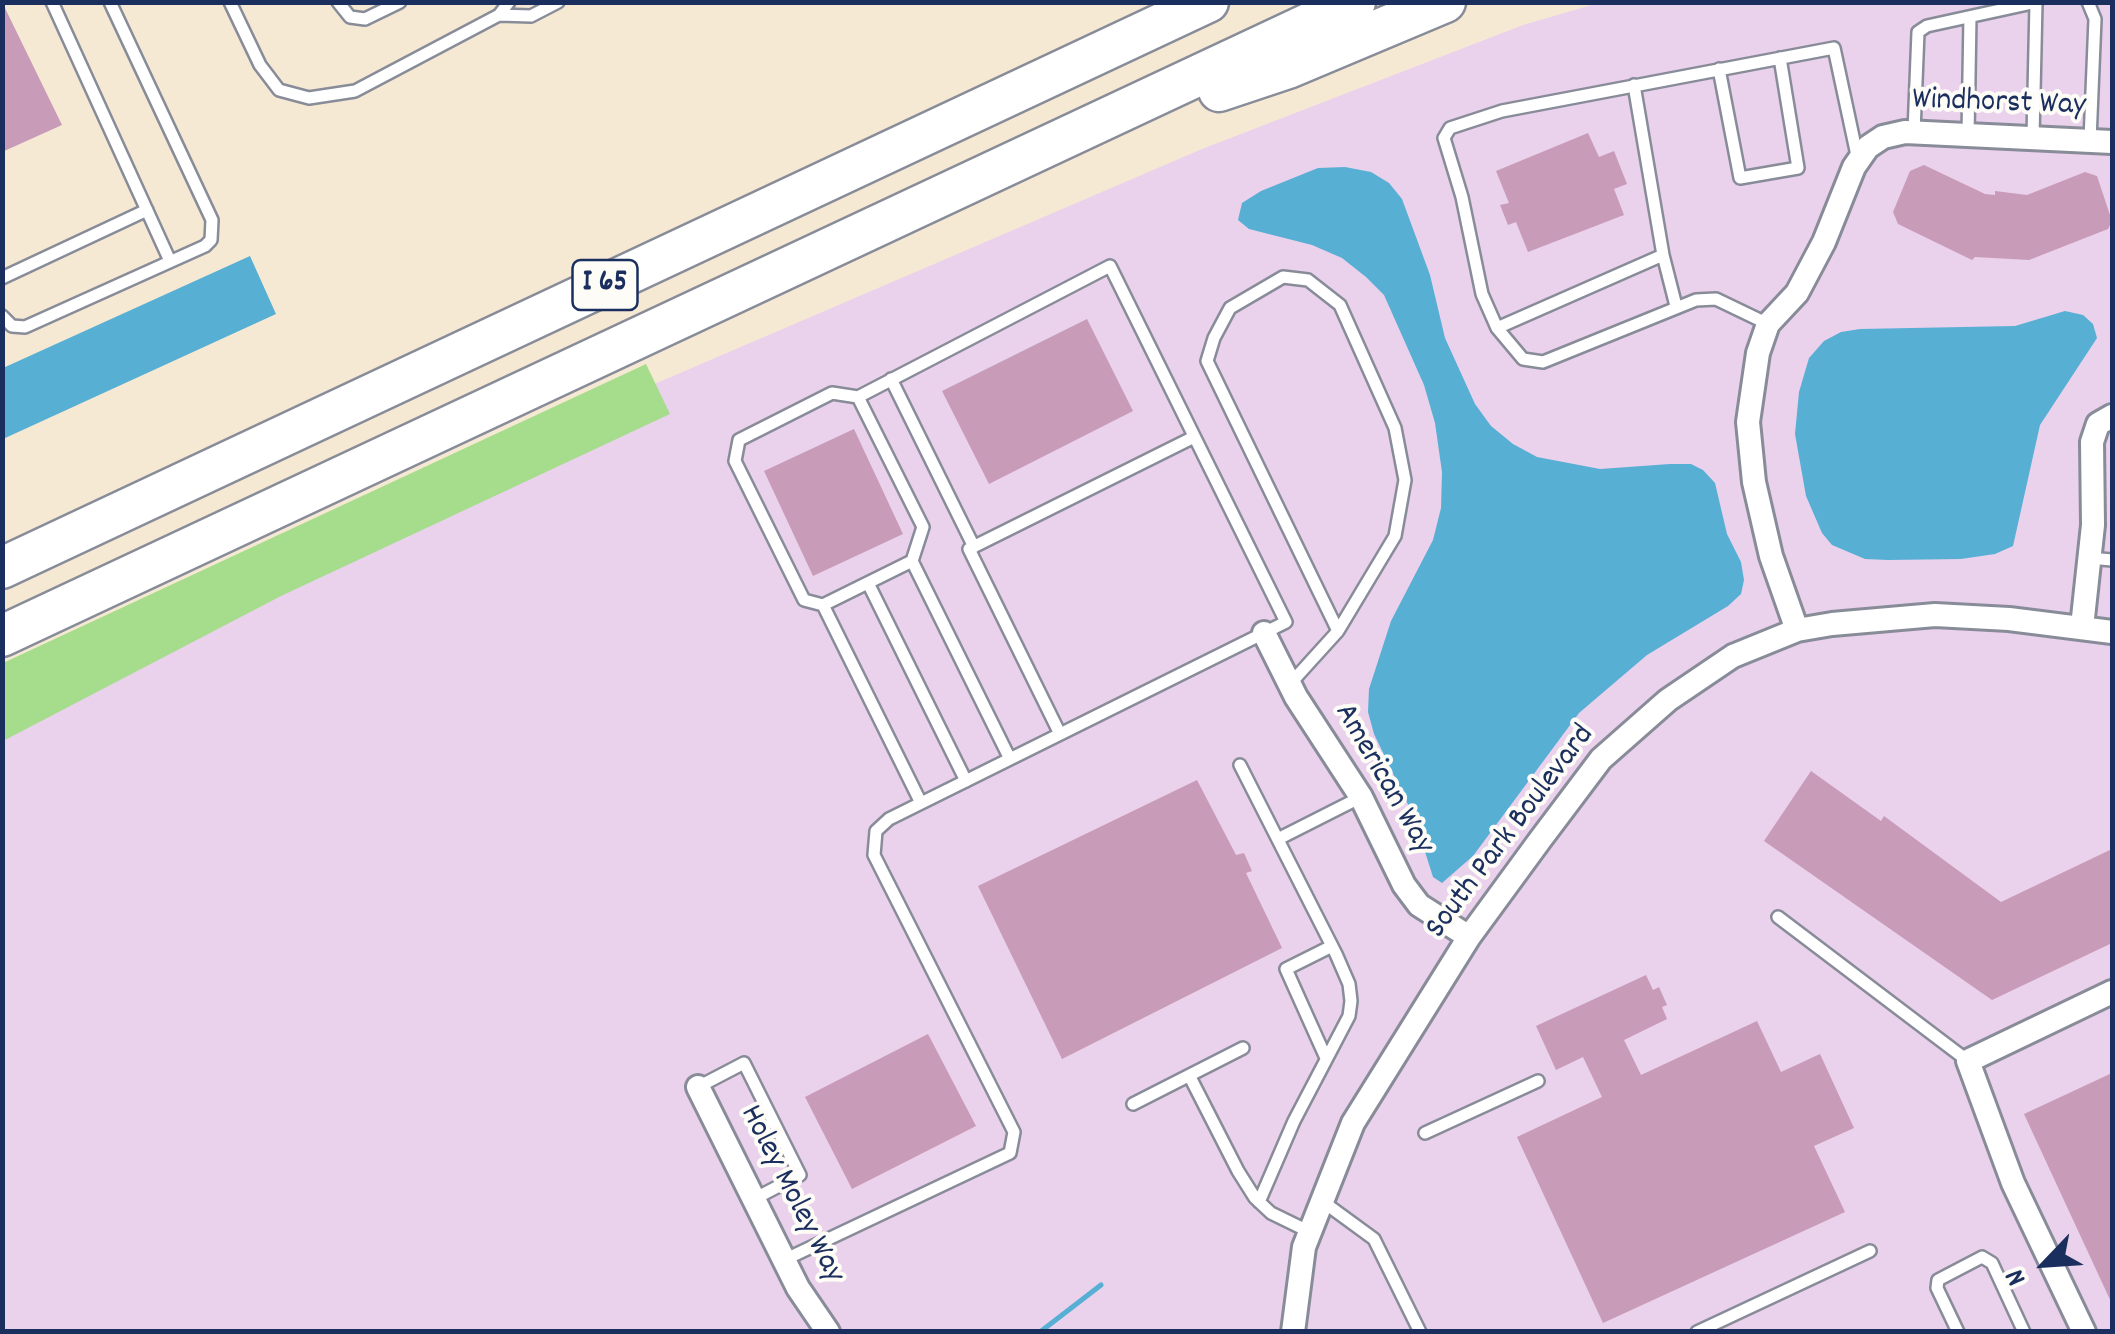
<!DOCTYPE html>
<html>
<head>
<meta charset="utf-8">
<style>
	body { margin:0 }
	#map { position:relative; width:2115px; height:1334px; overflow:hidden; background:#f6e9d4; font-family:Dekko,sans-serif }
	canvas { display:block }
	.frame { position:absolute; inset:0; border:5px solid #1b2f5e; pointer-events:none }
	.north { position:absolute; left:1995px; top:1214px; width:100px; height:100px; -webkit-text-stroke:8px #fdfcf7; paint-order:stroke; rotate:245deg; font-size:28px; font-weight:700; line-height:40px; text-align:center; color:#1b2f5e }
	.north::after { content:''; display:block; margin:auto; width:35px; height:45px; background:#1b2f5e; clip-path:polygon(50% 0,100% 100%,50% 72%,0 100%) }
</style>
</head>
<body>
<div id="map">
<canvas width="2115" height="1334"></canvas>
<div class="frame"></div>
<div class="north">N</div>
</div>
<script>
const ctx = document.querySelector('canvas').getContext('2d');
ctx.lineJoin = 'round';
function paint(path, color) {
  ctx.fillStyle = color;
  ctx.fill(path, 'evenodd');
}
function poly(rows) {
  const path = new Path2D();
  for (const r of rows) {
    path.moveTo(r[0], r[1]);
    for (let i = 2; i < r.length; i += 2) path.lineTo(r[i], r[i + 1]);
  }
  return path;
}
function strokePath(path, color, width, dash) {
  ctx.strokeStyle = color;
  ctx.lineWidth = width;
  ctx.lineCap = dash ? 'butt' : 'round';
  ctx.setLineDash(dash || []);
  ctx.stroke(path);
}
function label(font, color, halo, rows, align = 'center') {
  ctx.font = font + ' Dekko,sans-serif';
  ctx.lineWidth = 8;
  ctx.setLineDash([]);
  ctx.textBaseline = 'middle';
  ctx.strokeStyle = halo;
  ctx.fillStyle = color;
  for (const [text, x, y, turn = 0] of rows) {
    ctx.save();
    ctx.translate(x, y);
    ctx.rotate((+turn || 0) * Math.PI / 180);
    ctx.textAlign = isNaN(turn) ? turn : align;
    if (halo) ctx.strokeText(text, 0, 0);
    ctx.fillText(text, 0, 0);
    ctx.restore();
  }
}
const built = poly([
	[1602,2,2112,3,2112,1331,3,1332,3,688,475,461,1202,149,1523,25]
]);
const green = poly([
	[646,364,670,414,281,596,3,741,3,663]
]);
const water = poly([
	[1345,167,1371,172,1389,183,1402,199,1430,275,1445,338,1475,404,1491,426,1513,444,1537,457,1600,469,1670,464,1691,464,1703,470,1715,483,1727,534,1741,562,1744,580,1741,594,1728,606,1647,655,1579,713,1473,856,1442,883,1433,877,1414,817,1374,734,1368,712,1369,689,1391,621,1433,540,1441,508,1442,472,1435,423,1424,385,1384,295,1366,277,1342,258,1312,245,1249,229,1238,220,1242,203,1261,191,1318,168],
	[250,256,276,314,3,439,3,368],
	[2065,311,2083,315,2093,324,2097,338,2040,425,2013,546,1995,554,1961,559,1888,560,1865,559,1832,545,1822,533,1806,496,1795,434,1799,392,1809,358,1824,341,1841,332,1860,329,2015,326]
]);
const stream = poly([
	[1040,1332,1101,1285]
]);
const building = poly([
	[2,2,62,125,2,152],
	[1588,133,1599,157,1614,151,1627,184,1614,189,1624,215,1528,252,1516,222,1508,225,1500,205,1509,203,1496,171],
	[1924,165,1985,194,1995,195,1995,191,2027,195,2085,172,2097,176,2112,221,2108,229,2029,260,1975,257,1972,260,1898,224,1893,212,1910,171],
	[1087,319,1133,411,989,484,942,391],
	[854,429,903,534,813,576,764,471],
	[1811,771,1881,821,1884,816,2001,902,2112,849,2112,943,1992,1000,1764,841],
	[1197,780,1236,855,1244,853,1252,871,1246,873,1282,948,1062,1059,978,886],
	[1646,975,1653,990,1659,987,1667,1005,1662,1007,1667,1019,1624,1040,1641,1075,1757,1021,1781,1072,1820,1054,1854,1128,1814,1146,1845,1212,1603,1323,1517,1137,1602,1097,1583,1057,1556,1070,1536,1026],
	[928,1034,976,1126,852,1189,805,1097],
	[2112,1073,2112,1304,2024,1114]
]);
const lane = poly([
	[52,2,170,261],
	[230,2,260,65,279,90,309,98,355,91,499,15,509,2],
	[338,2,350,17,365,19,400,2],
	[2088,2,2095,19,2090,140],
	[499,15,531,16,558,2],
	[1719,69,1740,178,1798,168,1780,58],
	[1914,132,1918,32,1927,26,2037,2],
	[1968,135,1970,17],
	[2033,137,2036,3],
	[1663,255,1676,306],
	[2,278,147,210],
	[2,316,12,326,25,327,205,246,211,240,212,220,110,2],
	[1768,324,1716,299,1696,300,1543,362,1523,359,1497,328,1482,294,1462,197,1444,138,1450,128,1502,111,1834,48,1858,160],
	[1497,328,1663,255,1634,85],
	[891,379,974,547],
	[2089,558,2112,560],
	[912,561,1010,759],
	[868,583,966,781],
	[823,605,912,561,923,527,858,397],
	[1290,684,1338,631,1207,361,1214,338,1230,308,1283,277,1308,280,1340,305,1395,428,1405,480,1395,536,1338,631],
	[1060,734,969,549,1194,437],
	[1240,765,1336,954,1349,984,1351,1001,1349,1016,1294,1121,1259,1202],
	[1278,839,1361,797],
	[1778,917,1968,1061],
	[1326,1058,1286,969,1332,946],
	[1190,1077,1238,1171,1255,1198,1271,1213,1310,1232],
	[698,1087,744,1063,800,1175,754,1199],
	[1133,1104,1243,1048],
	[1425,1133,1538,1081],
	[1322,1201,1374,1239,1420,1332],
	[784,1260,1010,1153,1014,1132,874,855,876,831,889,819,1286,622,1110,266,858,397,832,393,739,440,735,461,804,600,823,605,921,803],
	[1697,1332,1870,1251],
	[1958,1332,1937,1288,1938,1280,1982,1257,1992,1263,2024,1332]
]);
const street = poly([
	[2082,627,2093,525,2092,442,2098,424,2112,416],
	[1797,630,1771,556,1754,482,1748,422,1758,353,1768,324,1797,293,1824,242,1854,167,1868,147,1883,137,1905,132,2112,142],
	[1264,633,1296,697,1361,797,1404,885,1419,905,1469,937],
	[698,1087,798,1288,828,1332],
	[1293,1332,1304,1247,1353,1123,1469,937,1540,840,1601,759,1668,700,1733,656,1797,630,1832,624,1935,615,2009,619,2112,632],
	[2084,1332,2013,1183,1968,1061,2112,992]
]);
const highway = poly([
	[1219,91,1288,68,1445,2],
	[2,568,1208,2],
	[2,636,1355,2]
]);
const shields = [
	[605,285,65]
];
const shieldNames = [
	["I 65",605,285]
];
const streetNames = [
	["Windhorst Way",1999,105,2],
	["American Way",1382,780,60],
	["South Park Boulevard",1512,833,-53],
	["Holey Moley Way",790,1195,63]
];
paint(built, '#ead1ec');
paint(green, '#a6dd8d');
paint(water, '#57afd4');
strokePath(stream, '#57afd4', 5);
paint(building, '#c89bb9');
strokePath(lane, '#888c99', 16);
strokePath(street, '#888c99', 28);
strokePath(highway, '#888c99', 45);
strokePath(lane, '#fff', 11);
strokePath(street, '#fff', 22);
strokePath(highway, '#fff', 40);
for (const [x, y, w] of shields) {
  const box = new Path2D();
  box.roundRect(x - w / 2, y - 25, w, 50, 8);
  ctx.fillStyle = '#fdfcf7';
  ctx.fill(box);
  strokePath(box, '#1b2f5e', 2.5);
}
label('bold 30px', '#1b2f5e', null, shieldNames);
label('32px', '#1b2f5e', '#fdfcf7', streetNames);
</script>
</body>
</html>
